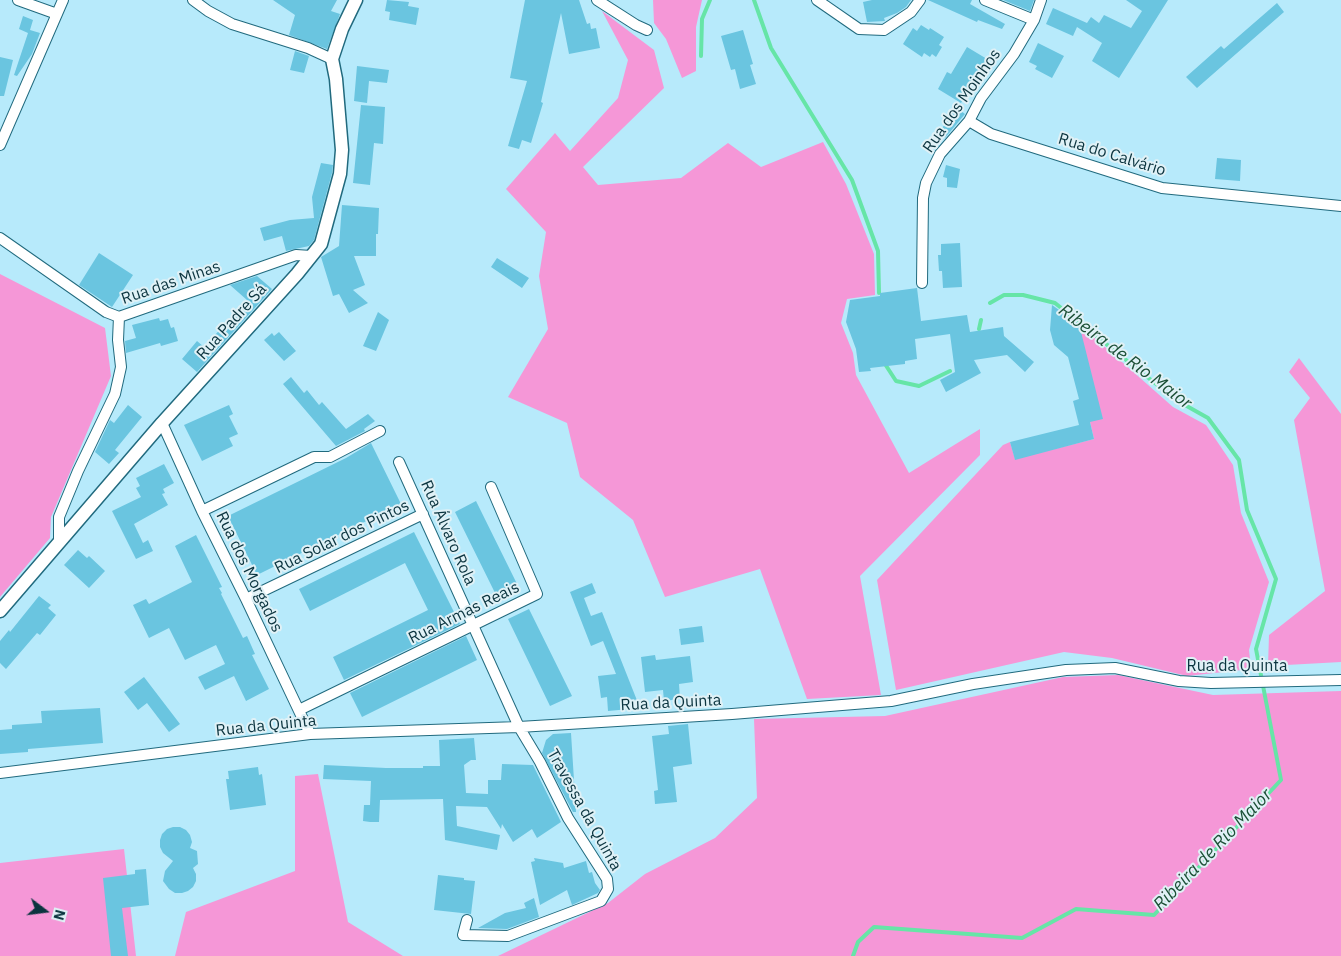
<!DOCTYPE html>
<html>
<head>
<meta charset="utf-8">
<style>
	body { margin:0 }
	#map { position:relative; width:1341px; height:956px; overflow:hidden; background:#b7eafb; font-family:"IBM Plex Sans",sans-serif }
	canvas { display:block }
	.north { position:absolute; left:20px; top:886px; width:50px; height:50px; -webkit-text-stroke:4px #e0f1f6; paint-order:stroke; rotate:105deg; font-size:14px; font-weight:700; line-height:20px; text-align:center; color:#0b343f }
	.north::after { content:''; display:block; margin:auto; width:18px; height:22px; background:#0b343f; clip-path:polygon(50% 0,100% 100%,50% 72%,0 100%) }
</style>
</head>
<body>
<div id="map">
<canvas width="1341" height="956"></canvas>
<div class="north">N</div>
</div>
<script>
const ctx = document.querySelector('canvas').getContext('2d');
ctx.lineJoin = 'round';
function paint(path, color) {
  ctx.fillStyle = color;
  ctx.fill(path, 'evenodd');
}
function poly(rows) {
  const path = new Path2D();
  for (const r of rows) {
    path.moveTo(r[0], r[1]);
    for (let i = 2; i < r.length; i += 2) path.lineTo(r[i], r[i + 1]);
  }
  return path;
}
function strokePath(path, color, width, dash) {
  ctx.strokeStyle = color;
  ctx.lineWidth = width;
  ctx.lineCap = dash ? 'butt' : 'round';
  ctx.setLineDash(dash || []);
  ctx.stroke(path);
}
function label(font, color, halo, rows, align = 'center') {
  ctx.font = font + ' "IBM Plex Sans",sans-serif';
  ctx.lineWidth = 4;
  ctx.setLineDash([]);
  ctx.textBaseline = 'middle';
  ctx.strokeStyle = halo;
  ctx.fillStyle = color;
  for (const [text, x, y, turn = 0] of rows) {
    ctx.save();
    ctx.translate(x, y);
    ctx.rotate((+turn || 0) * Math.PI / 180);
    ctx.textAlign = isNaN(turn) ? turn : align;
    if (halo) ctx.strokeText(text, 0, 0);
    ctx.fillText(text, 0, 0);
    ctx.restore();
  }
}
const green = poly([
	[653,0,702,0,696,27,696,71,682,78,666,39,654,23],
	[602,11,654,50,664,88,583,167,598,185,681,178,728,143,761,167,823,142,846,184,874,254,875,295,847,299,841,323,853,353,856,375,909,473,980,429,980,455,860,576,881,695,807,699,760,569,665,597,633,520,580,477,567,423,508,397,548,329,539,276,546,232,506,189,555,133,570,151,618,98,628,60],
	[0,274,105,328,111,376,51,517,50,538,0,597],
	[1079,324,1173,407,1206,425,1233,465,1241,513,1269,582,1249,650,1251,669,1187,676,1112,658,1064,652,896,690,877,580,1003,445,1010,442,1015,459,1094,439,1090,422],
	[1299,358,1341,414,1341,662,1268,666,1269,635,1325,591,1294,420,1310,398,1289,372],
	[1118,675,1213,695,1341,691,1341,956,498,956,608,903,645,874,715,838,757,798,754,719,885,716,1063,677],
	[318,774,348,922,403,956,175,956,186,912,295,871,295,776],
	[124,849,136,956,0,956,0,863]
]);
const stream = poly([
	[754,0,771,48,852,180,878,251,879,293],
	[701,56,702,19,710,0],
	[979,329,981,320],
	[885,364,896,381,919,386,950,371],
	[853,956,858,942,874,927,1022,938,1076,909,1154,915,1281,780,1256,649,1276,579,1247,510,1239,460,1208,418,1176,400,1055,303,1023,295,1004,295,990,303]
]);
const building = poly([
	[273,0,337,0,331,11,340,14,327,49,289,35,295,15],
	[387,0,409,2,408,6,419,8,416,25,389,20,390,12,385,11],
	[525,0,579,0,587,24,590,23,591,29,596,28,600,48,569,54,561,13,541,102,543,103,531,143,522,140,519,149,508,146,527,81,510,78],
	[872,0,911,0,906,7,897,13,884,18,885,21,867,22,863,2],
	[928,0,972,0,970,4,1005,24,1002,29,978,20,977,22],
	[1003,0,1034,0,1030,11],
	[1126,0,1168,0,1119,78,1092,61,1102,43,1077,27,1073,36,1046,24,1053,8,1087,23,1091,17,1099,23,1104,15,1131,28,1142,11],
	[1277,3,1284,12,1197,88,1186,77,1221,46,1224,49],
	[23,16,33,20,30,30,40,33,32,54,17,76,14,75,28,33,19,29],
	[921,25,929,30,930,28,944,37,939,45,942,47,936,57,932,54,930,57,924,53,922,57,903,44,913,28,917,31],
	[743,30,753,64,750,65,756,84,740,89,735,69,731,70,721,36],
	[1038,43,1064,56,1052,78,1035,69,1037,66,1029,62],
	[967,47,987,59,961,103,938,89,947,72,951,74],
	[295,51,309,56,304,73,290,70],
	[0,57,13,60,4,96,0,96],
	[357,66,389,70,387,83,369,81,367,103,354,101],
	[361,105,385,107,383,144,374,143,370,185,353,183],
	[956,107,965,114,945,138,939,133],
	[1217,158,1241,160,1240,181,1215,179],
	[321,163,333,165,332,173,314,240,309,246,286,251,282,236,264,241,260,228,290,220,314,218,312,197],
	[946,165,960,169,957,188,947,187,947,178,943,177],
	[342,205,379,208,378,234,376,234,376,256,354,256,365,285,353,290,368,303,349,313,339,294,333,296,321,257,339,246],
	[960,243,962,287,943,288,942,271,939,271,938,255,941,255,941,244],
	[99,253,133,275,112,307,79,285],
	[497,258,529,278,522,288,491,267],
	[257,276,272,289,197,372,182,359,197,341,204,347,247,300,230,285],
	[917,288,921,321,967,315,970,332,1003,327,1004,336,1034,362,1025,372,1007,355,974,360,981,373,946,392,940,380,955,372,950,334,915,339,917,359,905,361,905,364,870,368,871,371,859,372,856,349,846,322,850,300,880,296,880,293],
	[1052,305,1079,324,1103,419,1090,422,1094,439,1015,460,1010,442,1079,425,1073,401,1079,399,1068,357,1054,345,1050,330],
	[378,312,389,320,376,351,363,346],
	[159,318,160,321,168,319,171,328,174,327,178,341,161,346,160,343,126,353,125,341,136,338,132,325],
	[279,332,296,351,284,361,264,340,272,333,274,336],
	[291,377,304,393,307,390,319,405,322,402,346,429,368,414,375,421,364,429,365,431,336,446,283,384],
	[128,405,142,417,115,450,119,453,109,464,95,452,110,420,114,423],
	[229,405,233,414,229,416,238,434,229,438,233,446,202,461,184,425],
	[371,443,401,504,257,575,228,516,346,458],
	[164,464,174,483,163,489,165,493,162,494,168,505,134,524,143,543,148,540,153,551,136,559,112,511,141,497,136,488,140,486,136,478],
	[476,501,520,590,499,601,455,512],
	[414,532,460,624,344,680,333,657,428,610,405,563,310,611,299,589],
	[196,535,222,587,219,588,222,593,221,594,243,638,247,636,255,654,252,655,269,689,246,701,234,676,205,690,198,677,225,664,216,645,185,660,169,628,149,638,133,605,146,599,149,604,192,582,175,546],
	[78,550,87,558,89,556,105,571,89,588,64,565],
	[592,583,596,593,584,598,591,616,602,612,640,708,608,711,607,697,601,698,598,676,616,674,603,641,591,646,570,592],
	[39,596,51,605,48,608,56,615,40,635,37,633,6,669,0,663,0,641,9,630,10,632],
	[529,609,572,696,550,706,508,619],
	[702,626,704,642,681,645,679,629],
	[466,636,477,660,362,717,350,693],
	[655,655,656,660,690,656,693,682,679,684,680,699,664,701,663,690,645,692,641,657],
	[144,677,180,724,169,732,147,703,138,710,124,692],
	[100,708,103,743,28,749,28,752,0,754,0,730,12,729,12,725,42,723,41,711],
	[688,724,692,764,673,767,677,802,655,804,654,791,658,790,652,736,669,734,668,726],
	[571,733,576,812,573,812,542,753,546,740,553,734],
	[474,738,476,760,471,760,464,765,466,793,488,794,488,780,501,780,502,764,533,765,561,822,537,838,532,829,513,842,502,824,501,829,487,807,456,806,457,826,500,835,497,850,445,840,443,799,380,800,379,822,370,822,363,821,364,805,370,805,371,781,323,779,324,765,386,768,423,768,423,766,440,766,439,740],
	[258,767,259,775,262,774,266,805,230,810,226,779,229,779,228,771],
	[173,827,180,827,186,830,190,835,192,842,190,848,197,851,198,864,193,868,196,874,196,881,193,887,188,891,182,893,175,893,169,889,163,881,165,871,173,861,163,853,160,847,160,840,162,834,167,829],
	[534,858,563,863,564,868,586,861,589,873,592,872,595,883,600,890,598,893,572,905,567,890,540,905,531,862,535,861],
	[146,869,149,905,122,908,128,956,111,956,103,878,135,874,135,870],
	[438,875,464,878,464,880,475,881,471,914,434,910],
	[534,898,539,917,507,929,478,928,505,913,526,908,524,903]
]);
const minor = poly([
	[18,0,57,14],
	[193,0,208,11,232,24,308,48,332,59],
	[597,0,636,25,647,30],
	[817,0,859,29,884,30,911,12,920,0],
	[985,0,1034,20],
	[969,121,991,134,1162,188,1341,206],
	[0,145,63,0],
	[0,238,106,312,119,317,296,255,311,256],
	[922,283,923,198,926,183,940,154,969,121,981,98,1014,54,1034,20,1041,0],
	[162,423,202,511,246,599,310,734],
	[399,462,519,727,540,762,568,818,607,879,608,889,601,901,508,936,463,935,467,920],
	[202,511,314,457,330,457,380,431],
	[59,542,59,517,78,471,115,394,121,367,118,340,119,317],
	[246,599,423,514],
	[299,710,537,594,491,487],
	[0,773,310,734,519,727,732,714,891,701,973,684,1066,670,1115,668,1179,681,1211,683,1341,680]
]);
const tertiary = poly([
	[0,611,162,423,297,274,321,244,340,174,342,150,336,79,332,59,342,29,356,0]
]);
const streetNames = [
	["Rua dos Moinhos",962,101,-55],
	["Rua do Calvário",1112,155,17],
	["Rua das Minas",171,283,-19],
	["Rua Padre Sá",232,322,-48],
	["Rua Álvaro Rola",448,533,66],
	["Rua Solar dos Pintos",342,537,-26],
	["Rua dos Morgados",249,572,64],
	["Rua Armas Reais",464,613,-26],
	["Rua da Quinta",1237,666],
	["Rua da Quinta",671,703,-3],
	["Rua da Quinta",266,726,-6],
	["Travessa da Quinta",584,810,61]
];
const waterNames = [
	["Ribeira de Rio Maior",1125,357,37],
	["Ribeira de Rio Maior",1213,850,-46]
];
paint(green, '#f597d7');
strokePath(stream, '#66e5a7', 4);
paint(building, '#6ac5e0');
strokePath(minor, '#216a7e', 12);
strokePath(tertiary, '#216a7e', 15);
strokePath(minor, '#fff', 10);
strokePath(tertiary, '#fff', 12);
label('16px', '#0b343f', '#e0f1f6', streetNames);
label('italic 18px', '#1c5037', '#e0f1f6', waterNames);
</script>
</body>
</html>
